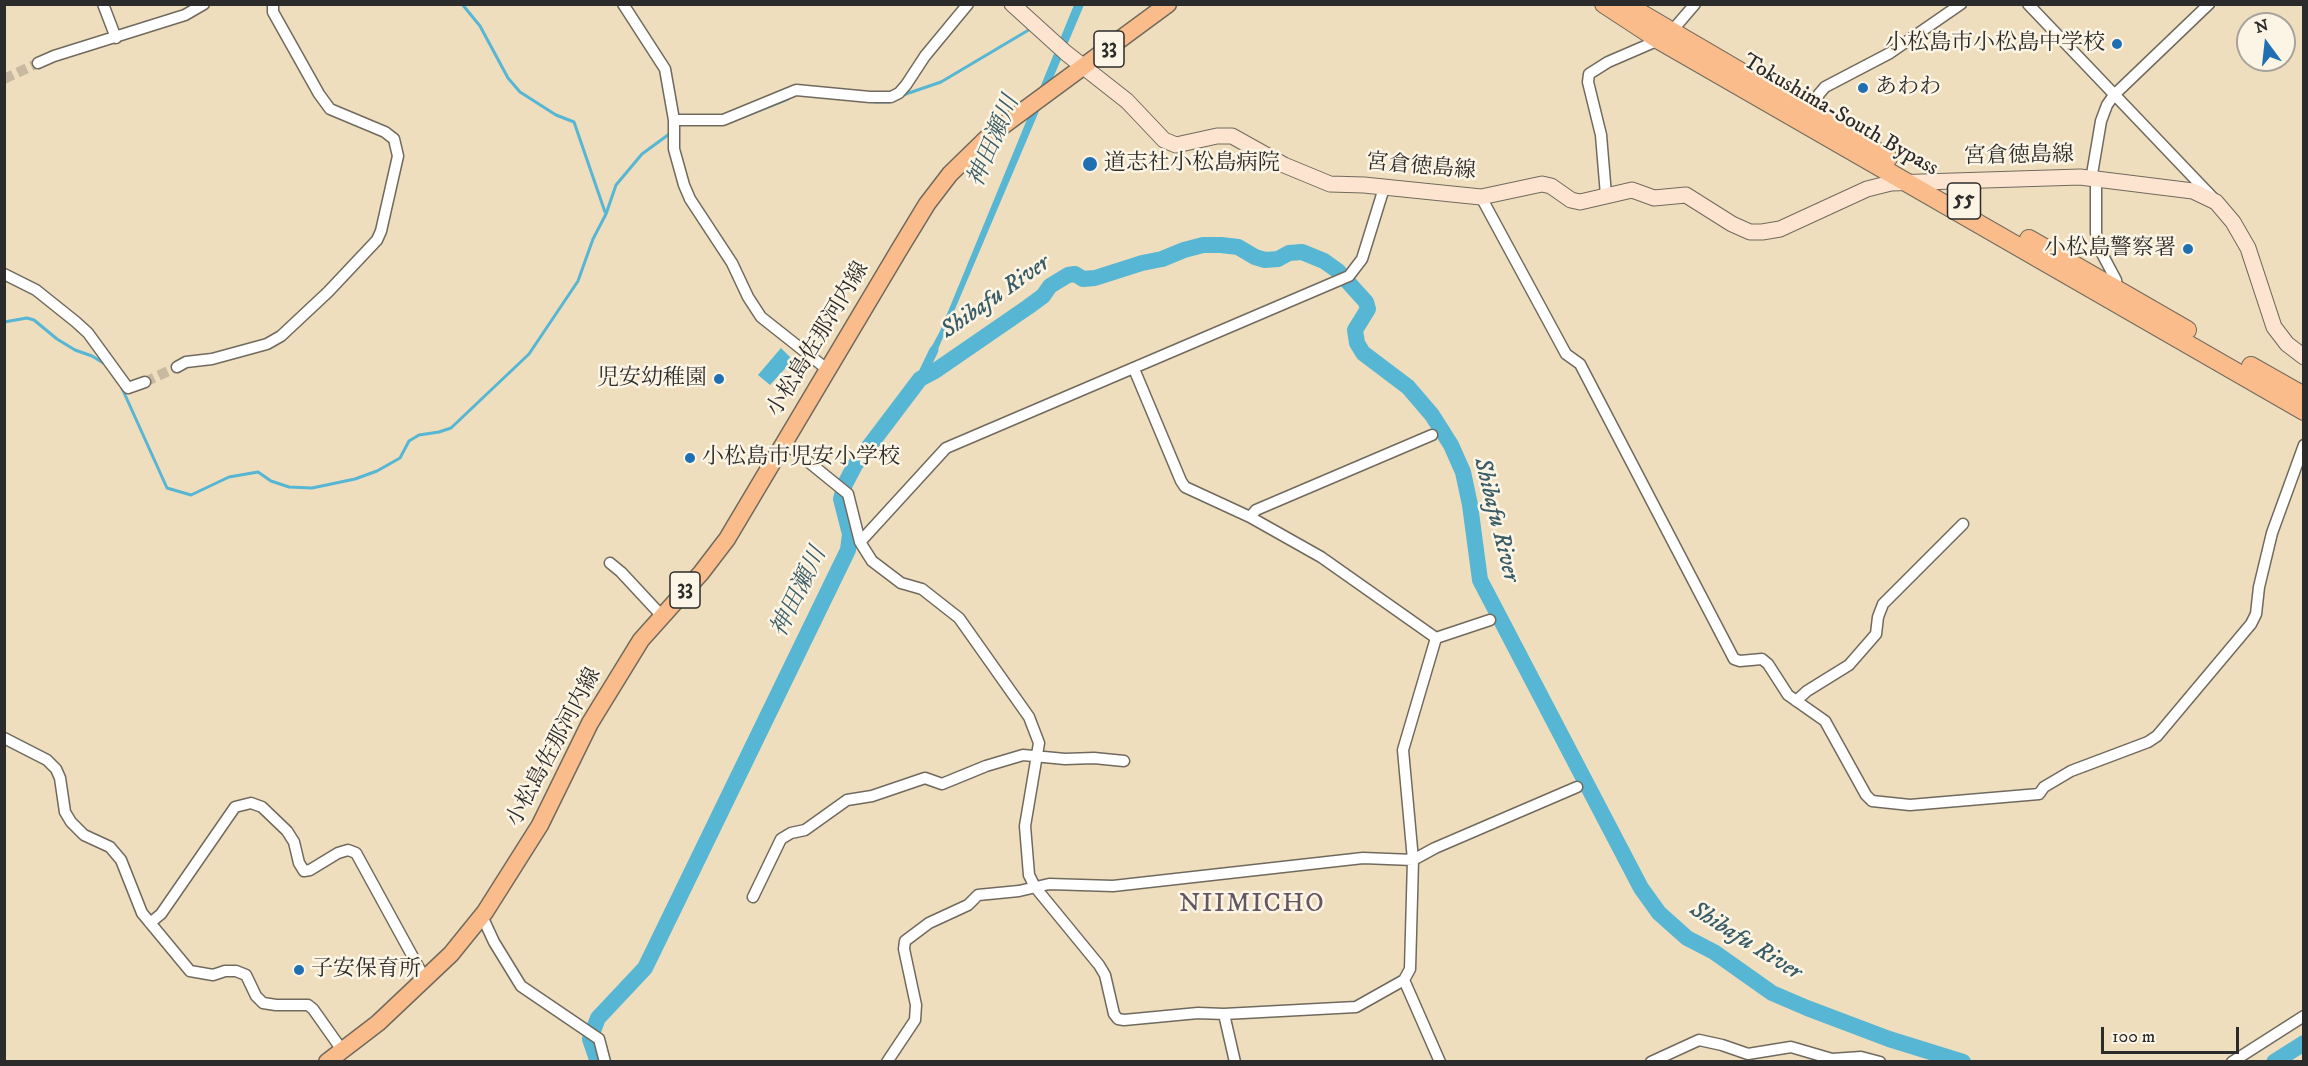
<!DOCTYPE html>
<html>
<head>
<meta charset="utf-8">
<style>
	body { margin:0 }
	#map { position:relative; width:2308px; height:1066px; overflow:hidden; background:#efdebd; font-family:"IM FELL DW Pica",serif }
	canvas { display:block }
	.frame { position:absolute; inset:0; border:6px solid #2b2b2b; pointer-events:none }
	.north { position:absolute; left:2236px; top:12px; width:60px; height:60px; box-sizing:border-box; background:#fcf5e5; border:2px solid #a8a49b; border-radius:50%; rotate:345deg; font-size:16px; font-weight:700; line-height:24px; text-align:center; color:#2b2b2b }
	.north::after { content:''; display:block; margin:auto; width:21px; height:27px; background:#1f6fb2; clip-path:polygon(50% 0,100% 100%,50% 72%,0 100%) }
	.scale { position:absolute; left:2101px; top:1027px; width:138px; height:27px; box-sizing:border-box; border:3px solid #2b2b2b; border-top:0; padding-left:8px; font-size:18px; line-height:21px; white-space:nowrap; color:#2b2b2b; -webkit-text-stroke:4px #fcf5e5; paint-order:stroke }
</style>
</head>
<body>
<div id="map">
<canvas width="2308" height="1066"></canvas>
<div class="frame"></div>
<div class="north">N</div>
<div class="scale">100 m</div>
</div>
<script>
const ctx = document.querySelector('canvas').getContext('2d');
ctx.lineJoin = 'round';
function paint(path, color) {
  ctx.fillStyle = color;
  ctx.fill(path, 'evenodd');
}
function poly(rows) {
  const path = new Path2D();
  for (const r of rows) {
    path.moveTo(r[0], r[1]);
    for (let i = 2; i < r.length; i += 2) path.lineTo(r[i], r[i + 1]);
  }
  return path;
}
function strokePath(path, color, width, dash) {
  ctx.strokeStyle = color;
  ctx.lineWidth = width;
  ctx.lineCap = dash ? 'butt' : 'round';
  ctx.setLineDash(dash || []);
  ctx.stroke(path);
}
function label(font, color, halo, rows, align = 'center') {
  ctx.font = font + ' "IM FELL DW Pica","Noto Serif JP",serif';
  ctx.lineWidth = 5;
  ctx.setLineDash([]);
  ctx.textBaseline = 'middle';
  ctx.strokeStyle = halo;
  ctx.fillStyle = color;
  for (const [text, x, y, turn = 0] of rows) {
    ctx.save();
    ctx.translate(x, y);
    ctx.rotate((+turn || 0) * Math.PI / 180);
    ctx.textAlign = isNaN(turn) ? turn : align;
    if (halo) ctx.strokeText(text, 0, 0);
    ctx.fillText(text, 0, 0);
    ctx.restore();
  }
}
const water = poly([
	[1074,5,1084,5,933,361,926,357,940,331],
	[781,348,793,360,770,385,758,375]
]);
const stream = poly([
	[462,4,480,26,508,78,520,92,556,115,574,122,605,212],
	[903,95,941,82,1032,28],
	[875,102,889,102],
	[730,122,788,99],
	[4,322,27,318,34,320,57,339,75,350,92,356,105,364],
	[121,386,167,488,191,495,229,477,258,472,271,481,289,487,312,488,355,479,377,471,400,458,409,441,419,435,439,432,451,428,529,354,578,281,593,239,606,214,616,185,642,154,672,132]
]);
const canal = poly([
	[920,379,934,350]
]);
const river = poly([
	[598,1062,590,1039,598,1018,645,968,848,550,850,534,841,499,845,484,855,465,920,379,935,371,1028,307,1043,296,1050,286,1068,275,1075,274,1083,279,1095,278,1142,263,1162,259,1184,250,1203,245,1221,245,1238,247,1255,257,1265,260,1278,259,1289,253,1302,252,1324,261,1338,271,1366,302,1368,309,1355,330,1357,343,1363,353,1408,387,1432,415,1451,445,1463,472,1470,505,1480,580,1641,888,1659,913,1687,938,1714,952,1772,993,1807,1008,1889,1039,1963,1062],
	[2274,1062,2304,1043]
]);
const streetTunnel = poly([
	[4,79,38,63],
	[145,382,177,367]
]);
const street = poly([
	[103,4,116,38],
	[623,4,665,69,674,120,674,149,684,185,690,199,732,263,748,297,761,317,828,370],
	[2028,4,2214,199],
	[38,63,54,56,185,15,204,4],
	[1812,113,1819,94,1825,87,1890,53,1961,4],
	[674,120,723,120,796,90,870,97,891,97,899,93,906,85,925,56,968,4],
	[2091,180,2101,121,2107,105,2114,95,2209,4],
	[2096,180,2096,233,2099,248,2116,280,2117,291],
	[1606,195,1601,135,1588,82,1589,74,1608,62,1659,40,1671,32,1695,4],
	[1481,197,1566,354,1580,364,1734,659,1740,661,1762,659,1768,664,1788,695,1825,721,1866,795,1872,801,1910,805,2039,794,2044,787,2071,771,2148,742,2157,736,2251,624,2256,614,2259,587,2272,533,2304,445],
	[4,274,36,290,76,322,88,333,128,388,145,382],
	[177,367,186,362,212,359,267,344,281,336,328,292,377,240,381,231,398,156,394,139,385,132,330,109,319,94,273,12,273,4],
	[1134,369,1181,481,1185,487,1250,517,1321,557,1436,638],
	[784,442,848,494,860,542,872,561,901,583,922,589,959,618,1029,717,1039,743,1025,826,1029,875,1035,887,1099,965,1105,975,1114,1014,1118,1019,1124,1020,1198,1013,1224,1014,1356,1007,1404,980,1410,969,1413,860,1403,750,1436,638],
	[1250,517,1256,510,1432,435],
	[860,542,946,448,1349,276,1362,259,1384,188],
	[610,563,621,572,661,615],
	[1436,638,1490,620],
	[1796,701,1807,691,1849,665,1876,634,1878,617,1883,604,1963,524],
	[4,738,47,760,56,769,60,778,65,812,71,822,84,835,110,847,121,860,142,913,190,971,213,975,225,971,236,971,246,975,256,996,263,1003,276,1005,308,1005,313,1009,342,1050],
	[753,897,781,839,791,833,805,830,847,800,872,796,925,778,942,784,986,766,1023,755,1065,759,1094,758,1124,761],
	[482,916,494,942,521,986,599,1039,605,1062],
	[150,923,161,914,235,807,251,803,262,807,287,831,294,842,299,863,304,871,310,870,338,853,348,850,356,853,425,979],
	[1404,980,1440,1062],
	[1224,1014,1235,1062],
	[887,1062,915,1020,916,1005,904,949,905,941,929,923,968,905,978,895,1019,891,1049,884,1113,886,1363,858,1413,860,1435,848,1577,787],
	[1651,1062,1699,1040,1722,1045,1748,1054,1791,1047,1832,1059,1861,1057,1880,1062],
	[2232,1062,2304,1016]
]);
const secondary = poly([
	[1012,4,1066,53,1127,101,1164,140,1176,145,1217,136,1232,136,1284,165,1330,184,1364,185,1481,197,1542,184,1551,186,1571,200,1580,202,1632,190,1654,198,1686,195,1732,224,1750,232,1762,232,1780,229,1867,189,1891,183,2080,177,2193,191,2216,202,2233,222,2248,248,2274,327,2287,344,2304,357]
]);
const primary = poly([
	[327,1062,378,1023,451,954,485,912,540,825,590,723,641,640,701,573,727,539,899,250,927,204,950,174,989,136,1168,4]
]);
const highway = poly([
	[1604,4,1659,40,2304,411],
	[1630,7,1888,158],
	[2029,239,2187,330],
	[2251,366,2304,396]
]);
const markers = [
	[2117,44,6,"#1f6fb2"],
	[1863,88,6,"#1f6fb2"],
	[1090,164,8,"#1f6fb2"],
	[2188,249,6,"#1f6fb2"],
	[719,379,6,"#1f6fb2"],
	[690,458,6,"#1f6fb2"],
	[299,970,6,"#1f6fb2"]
];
const shields = [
	[1109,49,30],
	[1964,201,33],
	[685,590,30]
];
const shieldNames = [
	["33",1109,49],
	["55",1964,201],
	["33",685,590]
];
const poiNames = [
	["小松島市小松島中学校",2105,44,"right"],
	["あわわ",1875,88],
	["道志社小松島病院",1104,164],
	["小松島警察署",2176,249,"right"],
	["児安幼稚園",707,379,"right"],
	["小松島市児安小学校",702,458],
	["子安保育所",311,970]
];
const streetNames = [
	["Tokushima-South Bypass",1840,116,30],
	["宮倉徳島線",2019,157,-1],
	["宮倉徳島線",1421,168,5],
	["小松島佐那河内線",819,340,-59],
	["小松島佐那河内線",555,748,-62]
];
const waterNames = [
	["神田瀬川",995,142,-67],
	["Shibafu River",996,298,-35],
	["Shibafu River",1495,520,76],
	["神田瀬川",800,593,-64],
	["Shibafu River",1745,942,32]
];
const quarterNames = [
	["NIIMICHO",1252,906]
];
paint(water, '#56b6d4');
strokePath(stream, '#56b6d4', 3);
strokePath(canal, '#56b6d4', 9);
strokePath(river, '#56b6d4', 16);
strokePath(streetTunnel, '#c8baa0', 10, [10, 5]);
strokePath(street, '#706a5e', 13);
strokePath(secondary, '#706a5e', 17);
strokePath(primary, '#706a5e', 19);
strokePath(highway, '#706a5e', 20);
strokePath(street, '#fff', 10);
strokePath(secondary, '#fde4d0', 15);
strokePath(primary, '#f9bc8a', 16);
strokePath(highway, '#f9bc8a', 18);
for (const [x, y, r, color] of markers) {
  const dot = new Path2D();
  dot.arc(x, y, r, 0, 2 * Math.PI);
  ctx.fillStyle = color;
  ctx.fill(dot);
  strokePath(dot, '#fcf5e5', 2);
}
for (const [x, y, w] of shields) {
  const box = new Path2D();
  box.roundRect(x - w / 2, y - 18, w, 36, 4.5);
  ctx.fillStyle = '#fcf5e5';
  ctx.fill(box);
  strokePath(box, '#2b2b2b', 1.5);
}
label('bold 21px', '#2b2b2b', null, shieldNames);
label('22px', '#2b2b2b', '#fcf5e5', poiNames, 'left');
label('22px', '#2b2b2b', '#fcf5e5', streetNames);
label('italic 24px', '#3a5c66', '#fcf5e5', waterNames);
ctx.letterSpacing = '1.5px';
label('26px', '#645562', '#fcf5e5', quarterNames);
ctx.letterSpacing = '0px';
</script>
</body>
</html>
